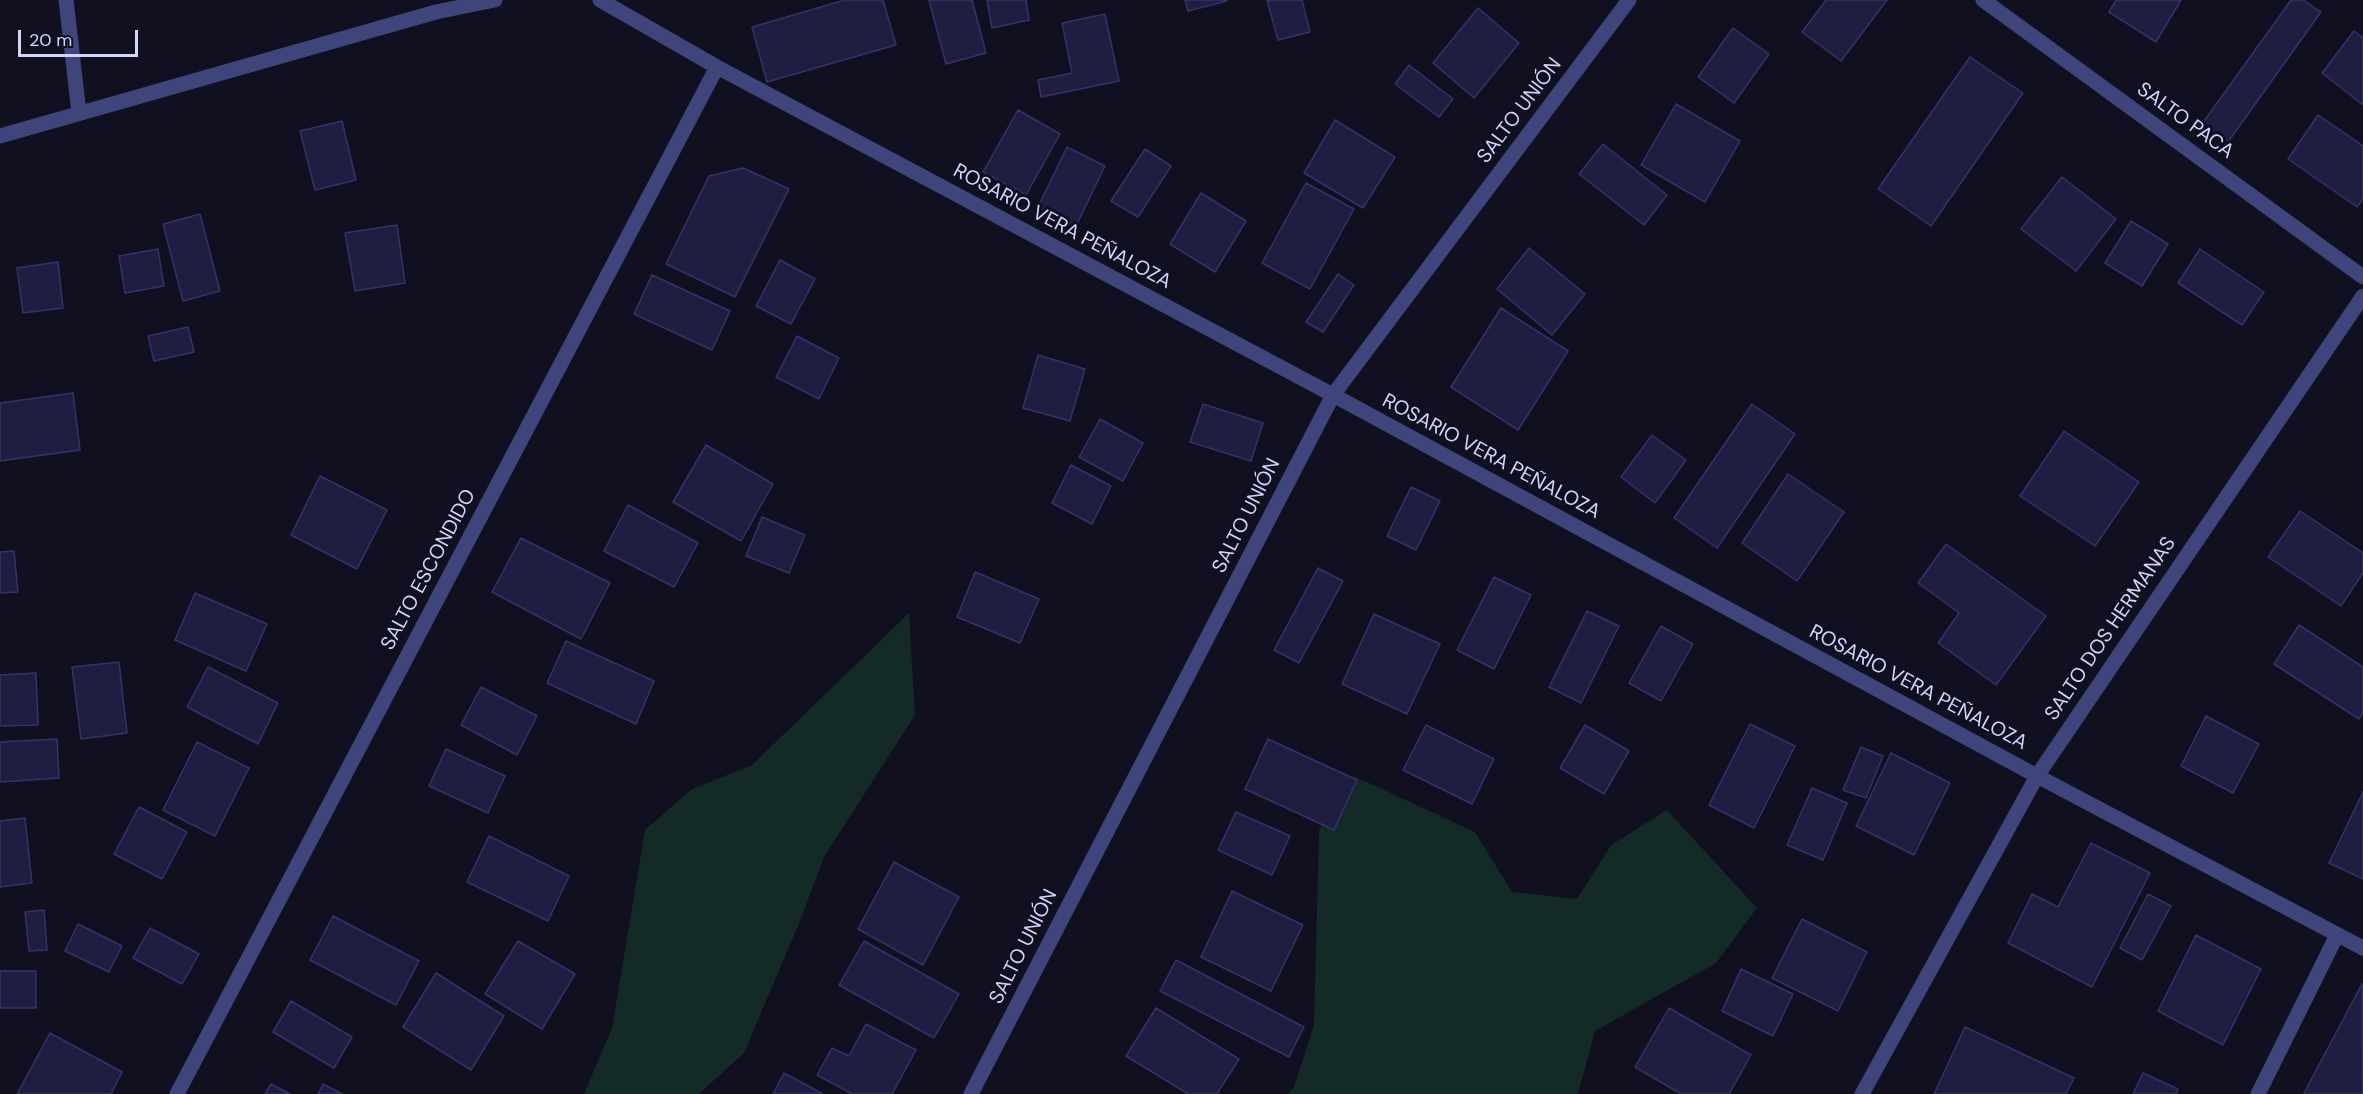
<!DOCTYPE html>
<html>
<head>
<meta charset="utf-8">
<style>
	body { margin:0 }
	#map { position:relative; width:2363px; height:1094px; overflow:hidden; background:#101021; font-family:"DM Sans",sans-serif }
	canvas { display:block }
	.scale { position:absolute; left:18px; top:30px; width:120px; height:27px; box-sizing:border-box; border:3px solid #d4d4fb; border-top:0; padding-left:8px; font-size:18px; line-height:21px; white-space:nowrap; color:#d4d4fb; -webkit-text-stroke:4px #101021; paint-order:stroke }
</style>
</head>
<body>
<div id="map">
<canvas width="2363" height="1094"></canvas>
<div class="scale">20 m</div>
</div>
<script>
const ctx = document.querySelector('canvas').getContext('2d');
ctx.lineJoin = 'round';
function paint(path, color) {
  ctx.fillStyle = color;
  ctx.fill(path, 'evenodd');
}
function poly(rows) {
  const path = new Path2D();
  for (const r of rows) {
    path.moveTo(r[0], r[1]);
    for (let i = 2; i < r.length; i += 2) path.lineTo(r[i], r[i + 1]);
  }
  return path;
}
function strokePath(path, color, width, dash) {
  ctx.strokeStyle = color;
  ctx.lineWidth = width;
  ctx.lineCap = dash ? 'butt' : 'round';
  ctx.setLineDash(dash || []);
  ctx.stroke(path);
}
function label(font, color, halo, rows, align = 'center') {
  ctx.font = font + ' "DM Sans",sans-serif';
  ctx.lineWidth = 6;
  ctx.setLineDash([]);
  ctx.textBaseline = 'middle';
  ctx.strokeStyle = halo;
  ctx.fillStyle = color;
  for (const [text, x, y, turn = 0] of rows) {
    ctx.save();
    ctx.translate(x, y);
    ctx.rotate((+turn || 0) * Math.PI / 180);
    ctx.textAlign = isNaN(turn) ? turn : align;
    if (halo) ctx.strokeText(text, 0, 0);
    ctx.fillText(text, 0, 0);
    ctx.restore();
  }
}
const green = poly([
	[909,613,915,715,824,857,800,921,744,1053,699,1094,584,1094,612,1028,645,830,692,789,752,765],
	[1354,776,1475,832,1512,892,1577,899,1611,845,1667,810,1757,908,1716,963,1595,1031,1578,1094,1288,1094,1294,1087,1314,1025,1319,830]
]);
const building = poly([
	[845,0,883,0,896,45,767,82,752,27,845,0],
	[929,0,972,0,986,53,946,64,929,0],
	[987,0,1026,0,1029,20,992,28,987,0],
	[1185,0,1227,0,1227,1,1188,11,1185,0],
	[1267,0,1302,0,1310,32,1278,40,1267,0],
	[1826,0,1887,0,1841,61,1802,32,1826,0],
	[2116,0,2181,0,2156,42,2109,12,2116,0],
	[2291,0,2303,0,2321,12,2228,142,2202,124,2291,0],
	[1478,8,1519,43,1474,98,1433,63,1478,8],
	[1105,14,1119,81,1041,97,1038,80,1072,73,1062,23,1105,14],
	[1733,28,1769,54,1734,103,1698,77,1733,28],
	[2354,31,2363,38,2363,105,2322,73,2354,31],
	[1970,57,2023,93,1931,226,1878,189,1970,57],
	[1409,65,1453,99,1439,117,1395,84,1409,65],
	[1676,104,1740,141,1705,202,1641,165,1676,104],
	[1018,110,1060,134,1026,195,983,172,1018,110],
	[2318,115,2363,146,2363,199,2357,207,2288,159,2318,115],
	[1335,120,1395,157,1363,208,1304,173,1335,120],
	[342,121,356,180,315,190,300,131,342,121],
	[1603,144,1667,195,1644,225,1579,174,1603,144],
	[1067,147,1105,166,1076,226,1038,207,1067,147],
	[1145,149,1171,166,1138,217,1111,201,1145,149],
	[743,168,789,189,735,297,666,264,709,176,743,168],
	[2062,177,2116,219,2076,271,2021,229,2062,177],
	[1306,183,1354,209,1310,289,1262,263,1306,183],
	[1201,193,1246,221,1215,272,1170,244,1201,193],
	[200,214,220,291,183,301,163,224,200,214],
	[2131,221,2168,244,2142,286,2105,263,2131,221],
	[397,225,405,283,355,291,345,233,397,225],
	[1529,248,1585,294,1552,335,1497,289,1529,248],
	[158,249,164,286,125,293,119,256,158,249],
	[2200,249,2264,292,2242,325,2178,283,2200,249],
	[780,260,815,279,791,324,756,306,780,260],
	[58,262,63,308,23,313,17,268,58,262],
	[1338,274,1354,285,1323,332,1306,322,1338,274],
	[652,275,730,311,712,350,634,314,652,275],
	[1501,308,1568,351,1518,430,1451,387,1501,308],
	[188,327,194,352,154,361,148,336,188,327],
	[797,336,839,358,819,399,776,377,797,336],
	[1038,355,1085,369,1070,421,1023,408,1038,355],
	[73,393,80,450,0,461,0,403,73,393],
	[1203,404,1263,423,1251,461,1190,442,1203,404],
	[1752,404,1795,434,1717,548,1674,518,1752,404],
	[1100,419,1143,443,1123,481,1079,457,1100,419],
	[2064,431,2139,482,2095,546,2020,496,2064,431],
	[1652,435,1686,460,1655,503,1621,477,1652,435],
	[706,445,773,484,741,541,673,502,706,445],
	[1071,465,1111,486,1092,524,1052,503,1071,465],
	[1788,474,1844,512,1797,581,1742,543,1788,474],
	[320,476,387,510,357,569,291,535,320,476],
	[1411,487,1440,501,1416,550,1387,536,1411,487],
	[628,505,698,543,674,587,604,551,628,505],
	[2300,511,2363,553,2363,573,2341,606,2268,557,2300,511],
	[762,517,805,535,789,573,746,556,762,517],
	[521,538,610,583,581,639,492,592,521,538],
	[1946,544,2046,616,1996,685,1938,643,1959,613,1918,583,1946,544],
	[14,551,18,592,0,593,0,552,14,551],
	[1318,568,1343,581,1299,663,1274,650,1318,568],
	[975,572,1039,599,1020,643,957,617,975,572],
	[1494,577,1531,595,1494,669,1457,650,1494,577],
	[195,593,267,624,246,671,175,640,195,593],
	[1587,611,1619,626,1581,703,1549,687,1587,611],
	[1374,614,1440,644,1407,714,1342,684,1374,614],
	[2299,625,2363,667,2363,712,2359,719,2274,664,2299,625],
	[1661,626,1693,644,1661,701,1629,683,1661,626],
	[566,641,654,681,636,724,547,683,566,641],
	[119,662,127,733,81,739,72,667,119,662],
	[208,667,278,703,258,744,187,707,208,667],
	[36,673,38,725,0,726,0,675,36,673],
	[481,687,537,716,517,755,461,725,481,687],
	[2206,716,2259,744,2233,793,2181,766,2206,716],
	[1750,724,1795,746,1754,828,1709,805,1750,724],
	[1426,725,1494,759,1472,804,1403,770,1426,725],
	[1585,725,1629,751,1604,794,1560,768,1585,725],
	[57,739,59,778,0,782,0,742,57,739],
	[1268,739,1357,780,1334,830,1245,789,1268,739],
	[197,742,249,768,215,836,163,810,197,742],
	[1861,747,1883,756,1866,798,1843,790,1861,747],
	[446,749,505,776,488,813,429,786,446,749],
	[1891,753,1950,783,1914,855,1856,826,1891,753],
	[1812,788,1847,803,1823,860,1787,845,1812,788],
	[2363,792,2363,879,2329,863,2363,792],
	[139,807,187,832,162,879,114,854,139,807],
	[1236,812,1290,836,1272,875,1218,850,1236,812],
	[25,818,32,883,0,887,0,821,25,818],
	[489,836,569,876,548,921,467,882,489,836],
	[2091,843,2150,873,2092,987,2008,943,2032,894,2058,907,2091,843],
	[894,862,959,897,923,965,858,929,894,862],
	[1232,891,1303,925,1271,991,1201,957,1232,891],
	[2148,894,2171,906,2142,960,2120,948,2148,894],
	[44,910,47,950,29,951,25,912,44,910],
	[333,916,419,961,396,1005,310,960,333,916],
	[1802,919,1867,952,1838,1011,1772,978,1802,919],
	[78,924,122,946,109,972,65,951,78,924],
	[150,928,199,954,182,984,133,958,150,928],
	[2196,935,2261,969,2223,1045,2158,1011,2196,935],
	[518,941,575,974,542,1029,485,994,518,941],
	[864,941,959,994,934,1038,839,985,864,941],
	[1176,960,1304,1027,1289,1057,1160,991,1176,960],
	[1741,969,1793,994,1773,1036,1722,1011,1741,969],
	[0,971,36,971,36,1008,0,1008,0,971],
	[436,973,504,1016,471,1070,403,1027,436,973],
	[2362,984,2363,1094,2305,1094,2304,1093,2362,984],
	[291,1001,352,1037,334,1068,273,1032,291,1001],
	[1156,1008,1239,1059,1217,1094,1188,1094,1126,1056,1156,1008],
	[1669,1008,1751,1055,1729,1094,1681,1094,1635,1067,1669,1008],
	[866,1024,916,1050,892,1094,852,1094,817,1075,832,1048,849,1056,866,1024],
	[1965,1027,2074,1078,2066,1094,1934,1094,1965,1027],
	[50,1033,122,1072,111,1094,17,1094,50,1033],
	[784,1073,823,1094,773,1094,784,1073],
	[2143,1073,2178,1089,2176,1094,2133,1094,2143,1073],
	[271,1084,290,1094,265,1094,271,1084],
	[323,1084,342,1094,318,1094,323,1084]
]);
const minor = poly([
	[66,0,79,113],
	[600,0,717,67,1333,395,2037,776,2363,948],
	[1983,0,2363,277],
	[0,136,436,12,495,0],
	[177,1094,717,67],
	[971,1094,1333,395,1629,0],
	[1862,1094,2037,776,2363,296],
	[2258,1094,2337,935]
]);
const streetNames = [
	["SALTO UNIÓN",1520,111,-53],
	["SALTO PACA",2185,121,36],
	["ROSARIO VERA PEÑALOZA",1062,227,28],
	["ROSARIO VERA PEÑALOZA",1491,457,28],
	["SALTO UNIÓN",1247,516,-63],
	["SALTO ESCONDIDO",429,570,-62],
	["SALTO DOS HERMANAS",2111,629,-56],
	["ROSARIO VERA PEÑALOZA",1918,688,28],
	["SALTO UNIÓN",1024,947,-63]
];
paint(green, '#132a26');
paint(building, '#201e40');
strokePath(building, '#363269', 1.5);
strokePath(minor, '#3f457b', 15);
label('20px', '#d4d4fb', '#101021', streetNames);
</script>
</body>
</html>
